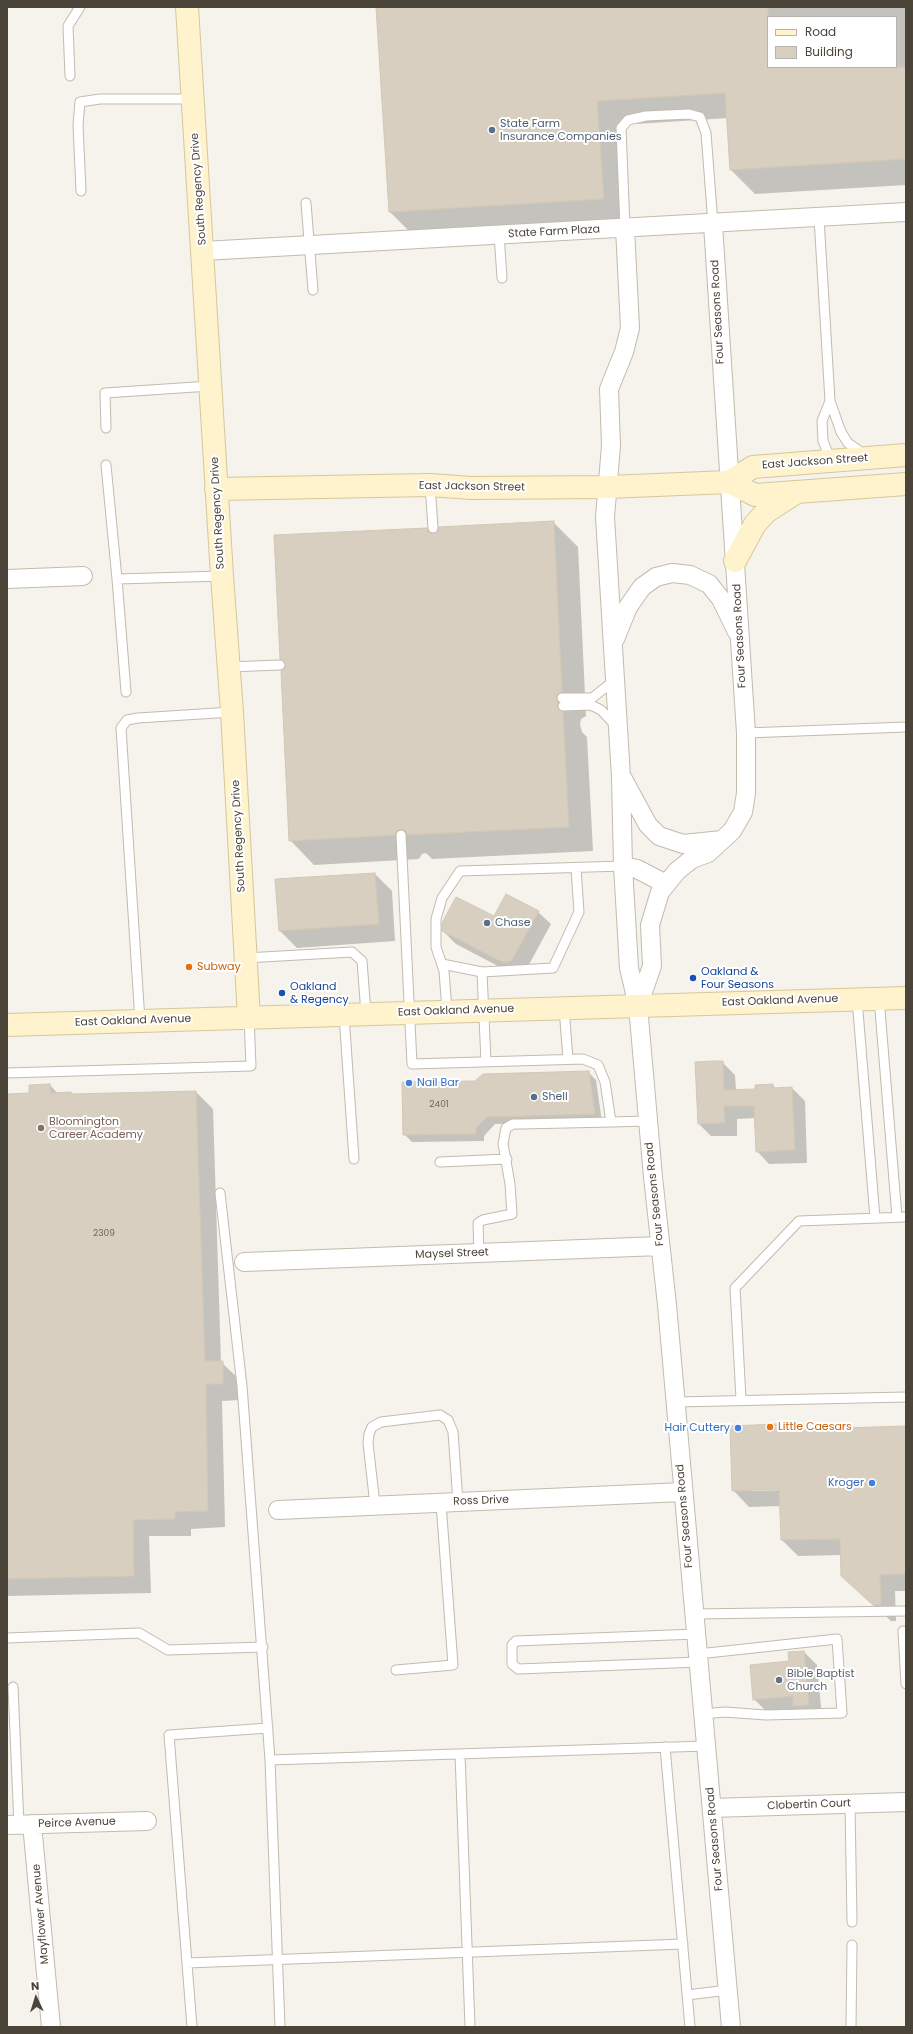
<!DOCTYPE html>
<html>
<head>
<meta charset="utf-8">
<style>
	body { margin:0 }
	#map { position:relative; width:913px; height:2034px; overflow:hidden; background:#f6f3ec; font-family:Poppins,sans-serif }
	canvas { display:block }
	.frame { position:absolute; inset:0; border:8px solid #4b4439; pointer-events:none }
	.legend { position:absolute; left:767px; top:16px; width:130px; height:52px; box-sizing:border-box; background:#fff; border:1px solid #b7b4b0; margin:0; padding:5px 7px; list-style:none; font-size:12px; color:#4b4439 }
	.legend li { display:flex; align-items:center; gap:8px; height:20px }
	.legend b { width:20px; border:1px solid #b7b4b0 }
	.north { position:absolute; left:16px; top:1978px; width:40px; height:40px; -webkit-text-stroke:3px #fff; paint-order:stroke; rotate:356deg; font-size:11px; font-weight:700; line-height:16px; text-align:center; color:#4b4439 }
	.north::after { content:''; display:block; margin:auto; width:14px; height:18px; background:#4b4439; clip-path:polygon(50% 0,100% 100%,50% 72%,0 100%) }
</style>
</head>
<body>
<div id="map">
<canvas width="913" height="2034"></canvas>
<div class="frame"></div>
<ul class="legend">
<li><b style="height:5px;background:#fff3cd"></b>Road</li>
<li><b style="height:11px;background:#d8cfc1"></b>Building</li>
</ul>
<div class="north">N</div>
</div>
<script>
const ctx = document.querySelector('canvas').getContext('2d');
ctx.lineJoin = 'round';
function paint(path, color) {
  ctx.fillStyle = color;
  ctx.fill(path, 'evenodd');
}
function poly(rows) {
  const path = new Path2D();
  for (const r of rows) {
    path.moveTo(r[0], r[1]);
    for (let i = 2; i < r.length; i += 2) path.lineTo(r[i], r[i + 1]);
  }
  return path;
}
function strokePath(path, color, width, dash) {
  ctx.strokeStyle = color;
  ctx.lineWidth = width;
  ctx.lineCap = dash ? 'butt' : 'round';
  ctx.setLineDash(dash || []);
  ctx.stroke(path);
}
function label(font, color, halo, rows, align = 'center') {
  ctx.font = font + ' Poppins,sans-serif';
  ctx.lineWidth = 4;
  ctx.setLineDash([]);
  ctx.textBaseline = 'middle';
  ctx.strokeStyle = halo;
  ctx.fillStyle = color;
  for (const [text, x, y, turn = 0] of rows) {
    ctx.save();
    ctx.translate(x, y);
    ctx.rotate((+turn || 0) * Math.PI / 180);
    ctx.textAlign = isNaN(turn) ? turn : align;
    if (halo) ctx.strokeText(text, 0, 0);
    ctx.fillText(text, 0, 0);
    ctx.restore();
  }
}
const shadow = poly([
	[377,7,906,7,906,185,755,194,731,170,728,118,621,125,627,223,414,236,390,212],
	[768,17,896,17,896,67,768,67],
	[553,522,578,547,586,716,581,719,580,724,582,732,587,737,593,851,432,859,426,853,422,854,419,859,314,865,290,840,427,529,433,535],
	[375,874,392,891,395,941,297,948,280,931],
	[538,912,551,924,525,972,515,975,456,944,443,931,494,918],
	[722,1062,735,1075,736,1090,756,1090,773,1085,776,1089,792,1088,805,1101,807,1163,769,1164,757,1151,756,1118,737,1119,737,1136,711,1136,699,1124],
	[588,1072,596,1080,602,1122,495,1124,484,1136,484,1141,412,1142,404,1134,475,1082],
	[50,1085,58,1094,73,1095,196,1092,213,1109,221,1362,239,1379,240,1400,222,1401,225,1527,191,1529,191,1536,149,1536,151,1593,7,1596,7,1098,30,1094],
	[777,1425,783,1431,906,1427,906,1591,895,1591,896,1621,891,1621,842,1576,841,1555,798,1556,782,1540,781,1506,749,1507,733,1490],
	[784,1488,784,1490,747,1491,747,1489],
	[804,1652,817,1665,822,1717,807,1719,798,1709,767,1712,754,1699,790,1662]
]);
const building = poly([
	[376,7,768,7,768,67,906,67,906,159,730,170,725,93,597,101,604,199,389,212,376,7],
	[554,521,562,692,557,695,556,698,558,703,558,709,563,712,569,827,407,835,406,831,401,829,397,830,395,835,289,841,281,671,285,668,286,664,280,659,274,535,427,528,428,532,433,534,437,533,439,527,554,521],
	[375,873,379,924,279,931,275,879,375,873],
	[506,894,539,911,512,960,509,962,502,962,442,931,442,923,456,897,494,916,506,894],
	[714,1061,723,1061,724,1090,755,1089,755,1085,773,1084,773,1088,792,1087,795,1150,756,1152,754,1106,724,1106,725,1123,698,1124,695,1062,714,1061],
	[589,1071,595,1114,487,1117,476,1128,476,1134,403,1135,402,1082,475,1081,483,1074,589,1071],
	[50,1084,51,1093,71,1092,72,1094,196,1091,205,1361,223,1361,223,1384,206,1384,208,1511,175,1512,175,1519,133,1520,134,1576,7,1579,7,1097,8,1094,29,1093,29,1085,50,1084],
	[777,1424,778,1430,906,1426,906,1574,880,1575,881,1605,873,1605,841,1576,840,1539,781,1540,779,1489,732,1491,730,1426,777,1424],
	[804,1651,809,1705,793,1706,793,1696,753,1700,750,1665,789,1661,788,1652,804,1651]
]);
const lane = poly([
	[70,76,68,26,80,7],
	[81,191,78,125,80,102,100,99,193,99],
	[306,203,313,290],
	[819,218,830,401,841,432,848,443,865,455],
	[625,228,621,128,628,120,646,116,689,114,700,117,706,133,713,224],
	[499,234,502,278],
	[830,401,822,421,823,441,828,453,834,458],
	[106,428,105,393,210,386],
	[106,465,117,579,222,576],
	[430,485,433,528],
	[117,579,126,692],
	[229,667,280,665],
	[562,698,592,698,615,680],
	[563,706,591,705,601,710,617,727],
	[746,733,906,727],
	[401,835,412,1064,583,1059,598,1065,605,1082,611,1122,648,1121],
	[245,958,352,952,362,961,366,1014],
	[442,964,482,972,553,968,579,912,576,868],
	[482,972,486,1062],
	[879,998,897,1217],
	[857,999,875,1218],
	[564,1008,568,1059],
	[447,1011,444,971,436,947,436,919,442,898,460,871,623,866],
	[344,1015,354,1159],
	[140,1021,121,728,127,720,138,718,232,712],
	[7,1073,251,1066,249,1018],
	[440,1162,507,1159],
	[220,1193,242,1386,270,1760,706,1746],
	[479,1253,478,1223,483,1220,512,1214,510,1184,503,1144,506,1128,513,1124,521,1124,611,1122],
	[741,1399,735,1288,799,1221,906,1217],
	[676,1402,906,1397],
	[375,1505,368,1443,369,1434,372,1427,381,1422,440,1415,448,1420,453,1432,458,1502],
	[694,1614,906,1611],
	[903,1631,906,1684],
	[696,1634,516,1641,512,1645,512,1664,518,1669,699,1662],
	[7,1638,139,1633,168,1650,263,1647],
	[698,1654,837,1639,842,1713,766,1715,725,1712,703,1714],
	[396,1670,453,1665,441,1503],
	[13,1687,19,1825],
	[665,1747,690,2027],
	[460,1754,470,2027],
	[270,1760,280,2027],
	[850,1804,852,1922],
	[187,1963,683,1944],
	[687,1995,728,1990],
	[192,2027,169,1735,268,1728],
	[851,2027,852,1945]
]);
const street = poly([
	[625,228,630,328,624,352,609,389,611,446,605,517,621,777,623,866,629,968,638,1006,653,1177,667,1305,731,2027],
	[203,251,906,212],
	[7,579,83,576],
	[615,639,628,607,642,587,656,577,672,573,690,575,709,584,721,599,737,632],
	[623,779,648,825,659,836,683,844,722,840],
	[623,866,637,869,666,884],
	[638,1006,652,966,650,925,660,892,677,871,692,859,708,853,732,831,743,812,746,793,746,733,713,224],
	[244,1262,660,1246],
	[278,1510,683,1492],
	[712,1808,906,1802],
	[32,1824,51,2027],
	[7,1825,147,1821]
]);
const secondary = poly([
	[187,7,222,576,232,712,249,1018],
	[729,482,753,467,906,455],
	[216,489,430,485,471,488,608,487,729,482,755,495,906,484],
	[735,561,755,524,766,512,797,492],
	[7,1025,906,998]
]);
const markers = [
	[492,130,4,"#5c6f8a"],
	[487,923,4,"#5c6f8a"],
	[189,967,4,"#e8710a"],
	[693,978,4,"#1a4fb4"],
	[282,993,4,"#1a4fb4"],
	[409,1083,4,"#3f7fe0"],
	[534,1097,4,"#5c6f8a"],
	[41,1128,4,"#8d6e63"],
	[770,1427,4,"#e8710a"],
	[738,1428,4,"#3f7fe0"],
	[872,1483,4,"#3f7fe0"],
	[779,1680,4,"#6b7280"]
];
const numberNames = [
	["2401",439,1105],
	["2309",104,1234]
];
const serviceNames = [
	["State Farm",500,124],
	["Insurance Companies",500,137],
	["Chase",495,923],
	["Shell",542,1097]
];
const streetNames = [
	["South Regency Drive",199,189,-94],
	["State Farm Plaza",554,232,-3],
	["Four Seasons Road",718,312,-93],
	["East Jackson Street",815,462,-4],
	["East Jackson Street",472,487,1],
	["South Regency Drive",218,513,-93],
	["Four Seasons Road",740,636,-93],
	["South Regency Drive",239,836,-93],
	["East Oakland Avenue",780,1001,-2],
	["East Oakland Avenue",456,1011,-2],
	["East Oakland Avenue",133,1021,-2],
	["Four Seasons Road",655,1194,-96],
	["Maysel Street",452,1254,-2],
	["Ross Drive",481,1501,-2],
	["Four Seasons Road",685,1516,-95],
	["Clobertin Court",809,1805,-2],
	["Peirce Avenue",77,1823,-2],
	["Four Seasons Road",715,1839,-95],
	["Mayflower Avenue",41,1914,-95]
];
const foodNames = [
	["Subway",197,967],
	["Little Caesars",778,1427]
];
const transitNames = [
	["Oakland &",701,972],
	["Four Seasons",701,985],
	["Oakland",290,987],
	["& Regency",290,1000]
];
const shopNames = [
	["Nail Bar",417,1083,"left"],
	["Hair Cuttery",730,1428],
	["Kroger",864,1483]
];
const educationNames = [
	["Bloomington",49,1122],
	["Career Academy",49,1135]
];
const worshipNames = [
	["Bible Baptist",787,1674],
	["Church",787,1687]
];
paint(shadow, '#0003');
paint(building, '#d8cfc1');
strokePath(building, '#d3c7b4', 1);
strokePath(lane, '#c2bbae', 11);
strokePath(street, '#c2bbae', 20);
strokePath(secondary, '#d6c79b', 24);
strokePath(lane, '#fff', 9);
strokePath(street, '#fff', 18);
strokePath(secondary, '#fff3cd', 22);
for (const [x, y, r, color] of markers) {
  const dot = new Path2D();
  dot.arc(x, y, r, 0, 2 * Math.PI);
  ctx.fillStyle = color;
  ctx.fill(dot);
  strokePath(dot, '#fff', 1.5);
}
label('9px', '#6e675b', null, numberNames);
label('11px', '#4e5e75', '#fff', serviceNames, 'left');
label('11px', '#4b4439', '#fff', streetNames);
label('11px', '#c56008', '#fff', foodNames, 'left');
label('11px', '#164399', '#fff', transitNames, 'left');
label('11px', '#366cbe', '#fff', shopNames, 'right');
label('11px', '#785e54', '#fff', educationNames, 'left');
label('11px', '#5b616d', '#fff', worshipNames, 'left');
</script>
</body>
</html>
